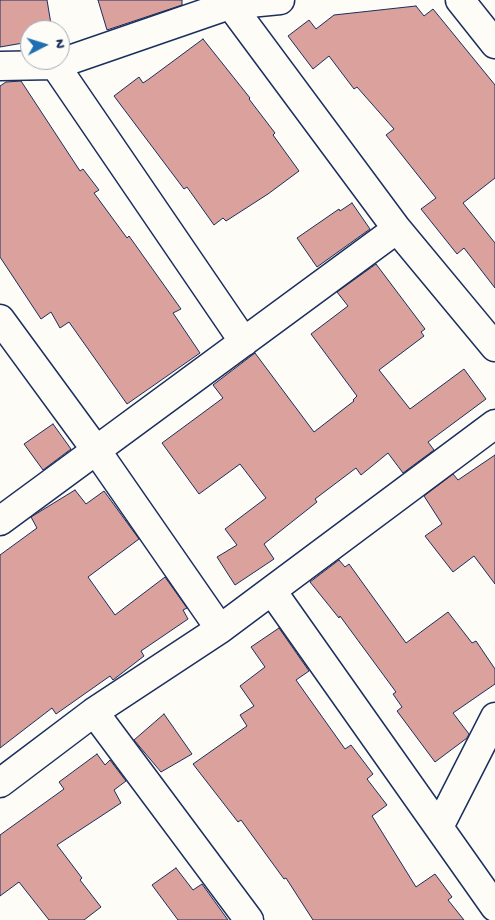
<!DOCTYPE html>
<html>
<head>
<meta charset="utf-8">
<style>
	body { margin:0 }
	#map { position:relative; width:495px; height:920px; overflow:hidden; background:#fdfcf7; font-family:"Gochi Hand",sans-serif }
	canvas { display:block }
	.north { position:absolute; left:20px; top:20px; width:50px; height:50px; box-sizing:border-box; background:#fdfcf7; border:1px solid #a3aaba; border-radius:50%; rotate:85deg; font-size:14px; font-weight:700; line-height:20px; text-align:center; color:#1b2f5e }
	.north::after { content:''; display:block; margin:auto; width:18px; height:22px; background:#1f6fb2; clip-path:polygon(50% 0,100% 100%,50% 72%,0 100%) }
</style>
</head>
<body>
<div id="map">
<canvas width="495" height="920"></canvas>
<div class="north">N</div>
</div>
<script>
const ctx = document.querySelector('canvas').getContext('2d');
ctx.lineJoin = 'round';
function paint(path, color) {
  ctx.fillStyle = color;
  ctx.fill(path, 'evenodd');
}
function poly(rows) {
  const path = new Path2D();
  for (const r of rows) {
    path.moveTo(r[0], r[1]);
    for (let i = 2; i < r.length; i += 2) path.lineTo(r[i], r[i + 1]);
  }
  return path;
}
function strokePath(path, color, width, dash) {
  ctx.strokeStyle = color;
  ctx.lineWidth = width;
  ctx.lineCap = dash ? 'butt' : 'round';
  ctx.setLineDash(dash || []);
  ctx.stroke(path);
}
const building = poly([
	[0,0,47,0,52,30,26,30,29,42,0,47,0,0],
	[98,0,182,0,182,5,107,30,98,0],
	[416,6,424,16,433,9,495,85,495,178,463,203,495,243,495,288,464,248,457,254,421,209,436,198,386,135,394,129,357,87,354,89,329,56,313,69,288,36,309,20,316,29,334,15,416,6],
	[203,39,250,98,249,99,275,133,273,135,299,171,268,194,226,221,223,218,214,225,187,187,184,189,114,96,139,77,143,83,149,79,203,39],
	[21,81,80,171,83,169,99,190,94,193,127,238,129,236,181,309,173,313,200,353,127,404,69,322,60,328,51,312,41,319,0,257,0,86,6,82,21,81],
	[352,203,370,229,317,267,297,238,339,209,340,211,352,203],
	[376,264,425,329,421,332,424,336,379,370,410,409,464,369,486,399,428,442,434,450,403,473,388,453,361,475,356,468,315,499,317,502,264,544,274,559,235,585,217,557,237,545,225,529,266,498,240,464,199,494,162,443,223,398,213,385,255,353,314,432,354,401,353,400,357,396,311,334,348,306,337,292,376,264],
	[53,424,71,449,43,470,24,444,53,424],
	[495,455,495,584,474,556,453,572,425,536,442,524,424,496,453,474,458,480,495,455],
	[75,490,86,504,104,491,139,539,88,577,115,615,165,577,187,608,183,610,188,619,141,651,144,656,113,680,110,676,56,714,52,708,0,748,0,555,37,528,31,517,75,490],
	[339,560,345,567,349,564,406,643,448,612,472,643,476,641,495,669,495,684,453,713,469,734,467,738,435,762,397,711,402,707,393,694,396,692,340,616,339,618,310,582,339,560],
	[279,628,309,671,296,680,345,749,351,745,373,774,367,779,387,805,372,816,416,887,435,874,452,897,448,900,464,920,313,920,286,878,284,879,241,820,238,822,193,764,247,726,240,715,254,706,240,686,265,667,251,647,279,628],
	[164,714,192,754,161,772,134,740,164,714],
	[97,754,105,765,110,760,126,781,114,790,121,803,57,845,82,878,80,880,101,907,84,920,49,920,19,882,0,896,0,835,64,789,59,782,97,754],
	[176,868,193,890,202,884,228,920,178,920,152,885,176,868]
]);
const street = poly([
	[227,0,397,229,495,347],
	[460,0,495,44],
	[55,65,244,342],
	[0,66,55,65,229,5,280,0],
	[0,319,96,450,220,629],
	[0,521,397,229],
	[272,591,495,907],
	[94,712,249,920],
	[0,783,94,712,220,629,495,424],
	[439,827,495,717]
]);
paint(building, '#dba19d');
strokePath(building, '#1b2f5e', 1);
strokePath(street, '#1b2f5e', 31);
strokePath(street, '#fdfcf7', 28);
</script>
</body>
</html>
